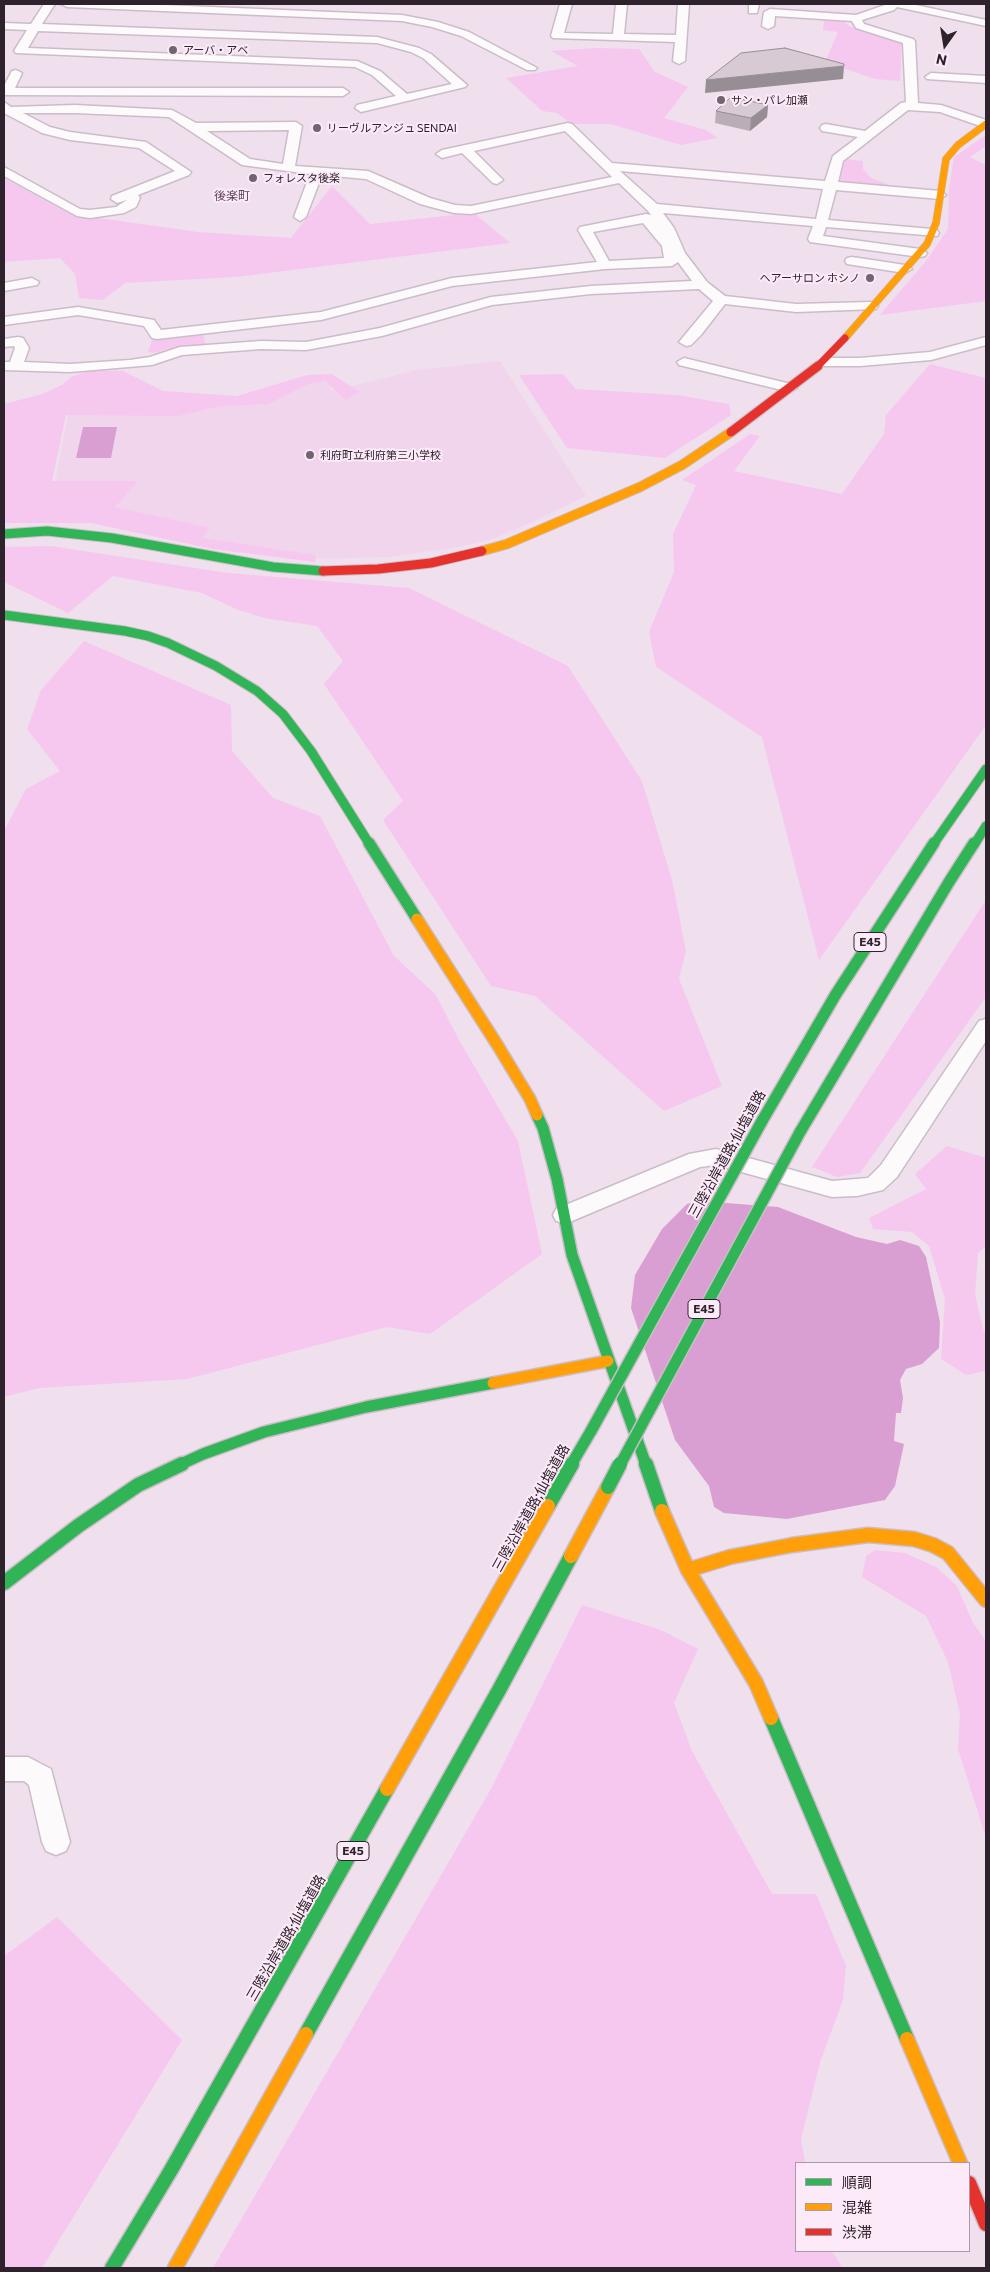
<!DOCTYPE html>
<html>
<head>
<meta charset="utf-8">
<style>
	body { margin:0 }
	#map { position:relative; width:990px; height:2272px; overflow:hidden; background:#f0dfed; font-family:Commissioner,"Noto Sans JP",sans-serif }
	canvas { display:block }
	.frame { position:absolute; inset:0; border:5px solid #2e222c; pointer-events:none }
	.legend { position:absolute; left:795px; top:2162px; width:175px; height:90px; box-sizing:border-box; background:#fdeaf9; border:1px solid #aa9aa7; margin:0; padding:6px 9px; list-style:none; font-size:15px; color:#2e222c }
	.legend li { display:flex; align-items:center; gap:10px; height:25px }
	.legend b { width:25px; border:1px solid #aa9aa7 }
	.north { position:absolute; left:920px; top:20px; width:50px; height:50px; -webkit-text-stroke:4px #fdeaf9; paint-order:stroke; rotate:193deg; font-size:14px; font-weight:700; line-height:20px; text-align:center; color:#2e222c }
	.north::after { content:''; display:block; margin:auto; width:18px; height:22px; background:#2e222c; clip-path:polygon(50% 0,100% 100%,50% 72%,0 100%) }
</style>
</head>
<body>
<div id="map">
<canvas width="990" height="2272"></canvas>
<div class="frame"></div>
<ul class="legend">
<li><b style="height:6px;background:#30b455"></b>順調</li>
<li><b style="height:6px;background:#ff9f0a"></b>混雑</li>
<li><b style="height:6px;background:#e5322d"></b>渋滞</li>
</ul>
<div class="north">N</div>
</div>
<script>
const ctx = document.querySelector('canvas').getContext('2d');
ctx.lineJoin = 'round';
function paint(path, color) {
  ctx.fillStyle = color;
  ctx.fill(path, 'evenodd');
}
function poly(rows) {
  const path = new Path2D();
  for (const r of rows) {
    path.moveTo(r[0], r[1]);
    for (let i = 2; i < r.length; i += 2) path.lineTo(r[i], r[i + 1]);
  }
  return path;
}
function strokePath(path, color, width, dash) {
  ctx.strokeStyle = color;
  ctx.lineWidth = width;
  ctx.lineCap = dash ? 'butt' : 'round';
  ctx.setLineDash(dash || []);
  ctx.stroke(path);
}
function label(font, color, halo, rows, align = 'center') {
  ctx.font = font + ' Commissioner,"Noto Sans JP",sans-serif';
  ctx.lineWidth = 4;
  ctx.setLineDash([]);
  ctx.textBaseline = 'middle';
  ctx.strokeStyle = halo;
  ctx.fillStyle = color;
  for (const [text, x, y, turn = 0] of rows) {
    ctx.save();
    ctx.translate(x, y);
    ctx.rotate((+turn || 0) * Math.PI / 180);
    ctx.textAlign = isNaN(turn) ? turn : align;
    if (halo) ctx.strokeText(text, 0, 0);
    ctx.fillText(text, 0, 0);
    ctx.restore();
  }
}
const built = poly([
	[500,361,586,496,535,521,490,540,458,547,388,557,309,559,92,522,48,519,68,415,178,414,328,378,332,391,417,370]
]);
const green = poly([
	[824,20,843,21,849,26,902,42,900,81,875,79,825,62,838,32,823,30],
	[596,48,639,49,655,72,688,87,664,118,706,130,717,138,681,145,611,124,572,124,557,113,542,111,506,78,578,66,551,51],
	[986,135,986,146,970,157,986,165,986,301,880,315,926,261,948,229,949,189,954,157],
	[844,159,863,161,863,169,871,178,900,189,838,183],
	[4,178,70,214,198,232,291,238,332,186,370,224,474,213,510,243,236,277,125,283,103,300,79,298,75,274,60,258,4,262],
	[191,334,192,336,203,335,206,345,180,346,154,353,148,352,152,340],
	[930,364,986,378,986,725,819,960,762,737,656,667,649,632,674,572,673,534,696,485,682,480,750,434,760,436,734,471,842,494,884,434,886,415],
	[91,370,123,371,163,391,237,396,307,375,332,374,359,392,346,400,325,381,308,384,268,404,221,406,178,416,66,415,52,481,138,481,115,507,210,528,202,538,316,555,315,562,213,549,91,523,4,523,4,404,42,394,62,385,71,377],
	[563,374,576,389,677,395,729,404,731,415,665,458,567,448,519,375],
	[51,546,228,573,409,588,568,666,642,781,672,880,686,951,679,979,722,1086,664,1111,535,996,491,986,383,820,403,801,324,684,343,661,317,626,264,618,236,609,202,593,113,576,68,613,4,582,4,547],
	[84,641,231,705,232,751,273,798,320,816,394,956,436,995,459,1040,518,1141,542,1254,430,1334,387,1327,187,1379,39,1388,4,1397,4,831,26,789,60,771,27,729,41,690],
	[986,900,986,997,860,1173,837,1177,812,1167],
	[947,1146,986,1158,986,1246,978,1253,975,1295,984,1332,986,1333,986,1371,966,1375,941,1359,945,1299,929,1246,912,1232,873,1229,869,1218,926,1189,915,1174],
	[875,1550,905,1553,936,1567,957,1586,973,1623,986,1641,986,1838,958,1749,960,1714,948,1662,926,1616,862,1577,866,1556],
	[582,1605,661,1630,698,1649,674,1703,692,1751,772,1894,816,1894,846,1966,843,2000,820,2062,801,2139,805,2163,796,2163,796,2251,832,2251,843,2268,213,2268,491,1789],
	[57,1917,182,2040,42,2268,4,2268,4,1956]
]);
const water = poly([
	[83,427,117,427,111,458,76,458],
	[700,1201,778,1207,856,1237,887,1244,900,1240,919,1246,926,1257,940,1322,939,1348,922,1364,906,1369,900,1380,903,1398,901,1413,896,1413,894,1441,904,1444,895,1486,885,1500,787,1519,724,1513,714,1507,709,1486,675,1440,631,1308,635,1275,662,1229,687,1204]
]);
const street = poly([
	[44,4,55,4,42,24,377,37,419,48,431,54,467,85,465,87,361,112,355,108,357,105,396,96,372,75,355,67,16,53,14,51,27,30,4,29,4,23,31,24,44,4],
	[38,31,377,43,411,52,423,58,452,84,407,94,380,71,357,61,28,48,38,31],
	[61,4,140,4,402,15,438,22,469,32,537,68,535,70,527,70,461,36,432,27,402,21,67,7,61,4],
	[560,4,572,4,564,33,613,34,616,4,627,4,624,34,676,35,678,4,689,4,685,61,679,64,673,61,675,42,553,38,551,36,560,4],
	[749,4,759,4,757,13,749,13,749,4],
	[888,4,911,4,986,20,986,26,897,7,894,10,862,20,864,24,913,39,915,41,918,103,941,105,986,120,986,128,940,112,908,110,843,161,838,182,940,191,946,195,940,199,836,190,828,220,932,229,937,230,939,233,937,236,826,227,823,236,920,249,927,253,925,256,920,257,810,242,808,239,813,226,663,213,674,228,685,253,707,282,725,296,796,304,871,302,878,306,876,309,796,312,725,304,701,335,691,345,686,346,679,342,713,301,699,289,591,294,492,305,382,336,306,350,261,349,182,355,152,365,70,372,4,370,4,362,10,362,15,348,14,346,4,347,4,339,18,337,23,338,29,348,24,362,70,364,130,360,150,357,180,347,261,341,306,342,380,328,491,297,591,286,692,281,678,262,672,266,605,269,452,286,321,320,157,339,152,338,144,326,78,315,4,325,4,317,78,307,154,320,161,330,321,312,452,278,597,262,578,230,580,227,646,214,651,215,657,223,648,211,619,183,471,214,454,213,420,204,366,179,322,175,306,217,300,221,294,217,310,174,242,165,169,117,75,113,23,113,50,127,70,132,146,142,191,172,189,175,138,195,140,198,136,207,124,213,90,218,77,216,4,176,4,167,80,209,90,210,116,207,127,200,117,203,111,199,112,196,175,171,139,148,70,140,42,133,4,113,4,102,11,107,75,105,172,110,196,123,296,122,302,126,295,166,368,171,430,198,455,205,471,206,612,177,565,131,474,151,503,180,497,184,493,183,462,153,442,158,436,154,442,150,568,123,572,124,612,163,825,181,833,156,858,137,822,131,820,128,822,125,826,124,865,131,901,103,906,102,903,43,856,28,852,21,775,16,774,26,768,29,762,26,764,12,770,9,856,15,888,4],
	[289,130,283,164,250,159,207,131,289,130],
	[620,171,823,189,816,219,657,204,620,171],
	[643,223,662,246,664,258,609,261,593,232,643,223],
	[16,70,22,73,15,88,343,88,349,92,343,96,4,95,4,86,12,71,16,70],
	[931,73,986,76,986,83,927,79,925,77,931,73],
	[852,257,905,265,912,269,905,273,847,264,845,261,847,258,852,257],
	[32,278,39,282,37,285,4,291,4,283,32,278],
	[986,337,986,345,931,360,860,366,824,366,817,362,824,358,860,358,930,352,986,337],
	[684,358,795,385,797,388,790,392,679,365,677,362,684,358],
	[986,1019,986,1041,897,1177,883,1190,857,1196,832,1197,716,1165,700,1167,572,1221,564,1223,556,1221,553,1215,556,1209,689,1154,716,1149,832,1181,868,1178,881,1165,979,1021,986,1019],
	[4,1757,28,1757,51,1769,70,1842,66,1851,56,1855,46,1851,42,1842,29,1785,24,1781,4,1781,4,1757]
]);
const fastFar2 = poly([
	[4,534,47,531,112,538,273,567,323,571],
	[4,615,125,631,148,636,168,643,216,666,257,691,283,714,311,751,370,845],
	[933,845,986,769],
	[974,845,986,826]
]);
const fastFar1 = poly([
	[369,843,417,919],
	[537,1115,543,1128,557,1179,572,1255,646,1465],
	[762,1121,836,994,934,843],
	[800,1132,949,882,974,843],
	[179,1465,203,1454,264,1432,366,1407,493,1383],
	[571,1465,591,1431]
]);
const fast = poly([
	[646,1464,662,1511],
	[548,1506,572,1464],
	[4,1583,78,1526,138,1485,182,1464],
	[771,1718,907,2039],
	[306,2034,499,1690,571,1556],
	[112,2268,171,2170,387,1789]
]);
const slowFar3 = poly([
	[845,338,927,244,936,223,946,159,958,145,986,124]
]);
const slowFar2 = poly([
	[482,551,507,544,640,487,682,465,731,432]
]);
const slowFar1 = poly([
	[417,919,498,1046,530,1099,537,1115],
	[493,1383,608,1361]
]);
const slow = poly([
	[662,1511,688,1570,756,1683,771,1718],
	[571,1556,608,1487],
	[688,1570,730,1557,792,1545,868,1535,914,1539,933,1545,948,1553,986,1600],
	[387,1789,548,1506],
	[907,2039,960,2163],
	[175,2268,306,2034]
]);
const jamFar2 = poly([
	[817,367,845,338]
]);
const jamFar1 = poly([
	[731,432,818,366],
	[323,571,378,569,431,563,482,551]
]);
const jam = poly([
	[969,2183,986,2224]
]);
const fastBridgeFar1 = poly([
	[591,1431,762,1121],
	[620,1465,800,1132]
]);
const fastBridge = poly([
	[608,1487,620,1464]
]);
const wall = poly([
	[768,105,767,117,750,131,715,123,716,111]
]);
const shadedWall = poly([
	[844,66,843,79,705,93,706,80],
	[768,105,767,117,750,131,751,118]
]);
const building = poly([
	[785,48,844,64,844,66,706,80,741,53,785,48],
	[731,97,768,105,751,118,716,111,731,97]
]);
const markers = [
	[173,50,5,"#726470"],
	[721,100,5,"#726470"],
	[317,128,5,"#726470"],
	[253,178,5,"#726470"],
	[870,278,5,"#726470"],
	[310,455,5,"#726470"]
];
const farPoinames = [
	["アーバ・アベ",183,50],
	["サン・パレ加瀬",731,100],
	["リーヴルアンジュ SENDAI",327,128],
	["フォレスタ後楽",263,178],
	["ヘアーサロン ホシノ",860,278,"right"],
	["利府町立利府第三小学校",320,455]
];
const farNeighbourhoodnames = [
	["後楽町",232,196]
];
const shields = [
	[870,942,32],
	[704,1309,32],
	[353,1851,32]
];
const shieldNames = [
	["E45",870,942],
	["E45",704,1309],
	["E45",353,1851]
];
const streetNames = [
	["三陸沿岸道路;仙塩道路",727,1154,-61],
	["三陸沿岸道路;仙塩道路",531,1508,-61],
	["三陸沿岸道路;仙塩道路",286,1938,-60]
];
paint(built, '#f1d5ed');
paint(green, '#f6c8ef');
paint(water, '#d99fd2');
strokePath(street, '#cabdc8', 3);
strokePath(fastFar2, '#cabdc8', 11);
strokePath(fastFar1, '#cabdc8', 14);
strokePath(fast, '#cabdc8', 17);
strokePath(slowFar3, '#cabdc8', 8);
strokePath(slowFar2, '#cabdc8', 11);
strokePath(slowFar1, '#cabdc8', 14);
strokePath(slow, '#cabdc8', 17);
strokePath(jamFar2, '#cabdc8', 8);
strokePath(jamFar1, '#cabdc8', 11);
strokePath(jam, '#cabdc8', 17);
paint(street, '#fdfafc');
strokePath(fastFar2, '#30b455', 9);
strokePath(fastFar1, '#30b455', 11);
strokePath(fast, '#30b455', 14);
strokePath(slowFar3, '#ff9f0a', 7);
strokePath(slowFar2, '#ff9f0a', 9);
strokePath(slowFar1, '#ff9f0a', 11);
strokePath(slow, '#ff9f0a', 14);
strokePath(jamFar2, '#e5322d', 7);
strokePath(jamFar1, '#e5322d', 9);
strokePath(jam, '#e5322d', 14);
strokePath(fastBridgeFar1, '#cabdc8', 14, []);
strokePath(fastBridge, '#cabdc8', 17, []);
strokePath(fastBridgeFar1, '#30b455', 11);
strokePath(fastBridge, '#30b455', 14);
paint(wall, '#b9aeb7');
paint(shadedWall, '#968d95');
paint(building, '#d7cad5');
strokePath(building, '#968d95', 1);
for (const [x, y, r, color] of markers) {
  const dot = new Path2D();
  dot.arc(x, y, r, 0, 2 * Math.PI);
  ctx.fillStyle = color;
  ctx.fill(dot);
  strokePath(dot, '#fdeaf9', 2);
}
label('11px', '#2e222c', '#fdeaf9', farPoinames, 'left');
label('12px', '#5d445a', '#fdeaf9', farNeighbourhoodnames);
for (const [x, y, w] of shields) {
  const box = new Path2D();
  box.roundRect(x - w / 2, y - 9.5, w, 19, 4);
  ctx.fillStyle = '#fdeaf9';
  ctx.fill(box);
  strokePath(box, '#2e222c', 1);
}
label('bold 12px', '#2e222c', null, shieldNames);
label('14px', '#2e222c', '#fdeaf9', streetNames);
</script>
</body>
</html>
